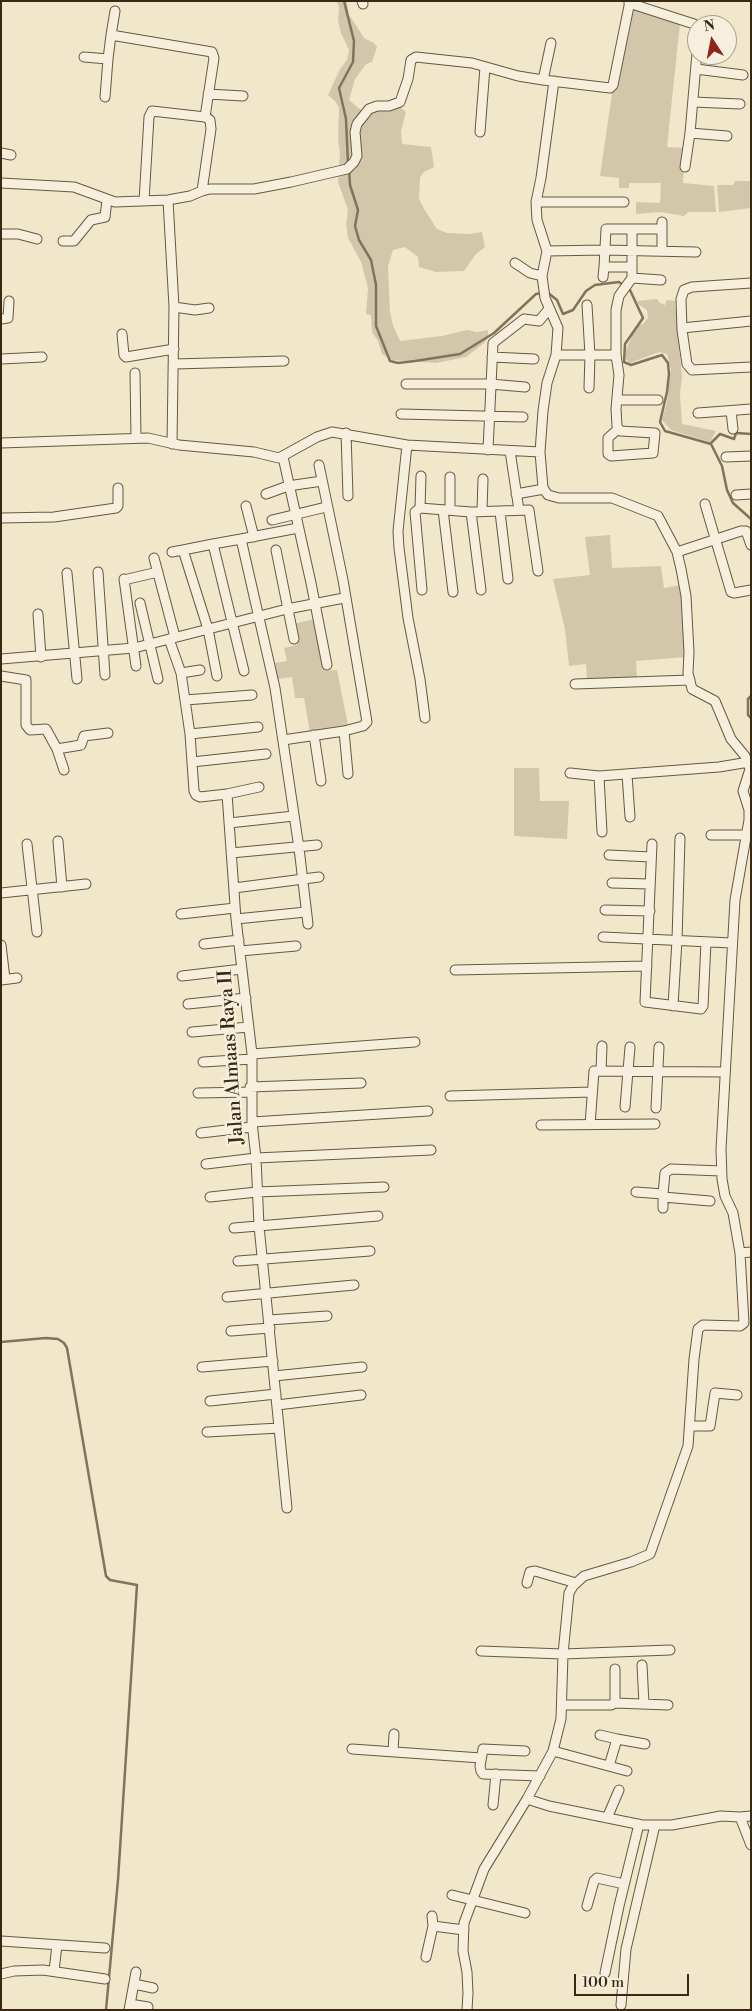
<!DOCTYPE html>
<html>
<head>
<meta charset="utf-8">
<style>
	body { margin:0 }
	#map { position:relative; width:752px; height:2011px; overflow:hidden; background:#f1e7ca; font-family:"Libre Bodoni",serif }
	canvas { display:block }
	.frame { position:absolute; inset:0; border:2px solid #392914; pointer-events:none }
	.north { position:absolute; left:687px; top:15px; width:50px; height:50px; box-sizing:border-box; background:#f6efdd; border:1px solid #aaa08d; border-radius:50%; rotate:349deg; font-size:14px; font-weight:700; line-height:20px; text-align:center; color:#392914 }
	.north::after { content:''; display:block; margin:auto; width:18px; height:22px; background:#8f2418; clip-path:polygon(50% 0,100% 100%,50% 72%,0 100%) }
	.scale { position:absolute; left:574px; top:1974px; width:115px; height:22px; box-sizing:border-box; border:2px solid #392914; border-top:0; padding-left:6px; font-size:15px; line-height:18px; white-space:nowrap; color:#392914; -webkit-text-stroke:4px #f6efdd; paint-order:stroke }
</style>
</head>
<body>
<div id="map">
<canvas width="752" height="2011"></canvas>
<div class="frame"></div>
<div class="north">N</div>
<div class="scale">100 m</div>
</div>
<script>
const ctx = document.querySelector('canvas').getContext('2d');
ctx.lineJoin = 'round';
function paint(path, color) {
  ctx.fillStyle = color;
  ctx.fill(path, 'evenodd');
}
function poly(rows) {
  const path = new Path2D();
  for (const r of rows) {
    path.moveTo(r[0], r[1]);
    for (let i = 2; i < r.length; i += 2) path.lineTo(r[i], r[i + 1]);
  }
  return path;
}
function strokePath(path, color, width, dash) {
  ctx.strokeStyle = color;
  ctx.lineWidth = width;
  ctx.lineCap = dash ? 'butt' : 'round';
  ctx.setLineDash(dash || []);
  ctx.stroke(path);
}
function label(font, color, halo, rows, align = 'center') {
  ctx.font = font + ' "Libre Bodoni",serif';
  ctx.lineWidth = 5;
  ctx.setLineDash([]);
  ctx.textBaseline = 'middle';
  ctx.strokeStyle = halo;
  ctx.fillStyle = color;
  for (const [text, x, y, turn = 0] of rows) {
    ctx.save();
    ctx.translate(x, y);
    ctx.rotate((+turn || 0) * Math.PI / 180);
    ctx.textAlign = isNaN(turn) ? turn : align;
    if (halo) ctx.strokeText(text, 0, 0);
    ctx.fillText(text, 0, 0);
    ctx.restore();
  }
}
const green = poly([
	[336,1,347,1,349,15,354,22,364,38,374,43,377,47,372,62,366,64,355,79,349,100,362,111,382,101,393,101,406,112,401,131,402,144,431,147,434,167,424,172,420,177,419,199,426,212,437,229,447,233,469,234,482,232,485,247,476,254,464,271,436,272,419,267,418,257,405,247,393,250,388,266,390,312,393,325,400,341,442,336,467,330,477,332,488,330,488,338,484,343,466,357,436,363,392,360,382,354,378,341,372,332,371,315,366,314,368,288,361,262,348,238,346,224,348,210,338,182,340,153,338,140,339,108,335,101,328,95,340,69,347,60,349,50,341,33,338,20,339,6],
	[630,7,680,23,667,147,685,148,683,183,714,186,716,212,688,212,684,216,660,212,636,214,636,202,660,203,661,183,629,183,629,188,619,188,619,178,600,176,612,94],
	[735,181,751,181,751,208,719,212,717,185,733,185],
	[657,299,660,303,665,305,667,300,675,301,682,377,680,394,682,424,716,431,710,442,671,430,662,420,667,402,671,369,667,354,659,352,630,363,625,358,626,350,636,326,643,324,648,318,647,310,638,304,638,301],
	[610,535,612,568,661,566,664,588,680,585,686,657,636,661,637,678,587,681,586,664,569,666,565,629,553,579,590,575,585,537],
	[314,619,325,671,337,670,348,725,310,733,304,698,295,698,292,677,278,679,275,663,287,661,284,648,297,645,293,624],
	[514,768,539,768,540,801,569,801,567,839,514,836]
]);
const stream = poly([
	[344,1,354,41,353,62,339,88,346,119,348,164],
	[349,169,350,185,358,210,355,226,359,240,371,260,376,285,376,326,390,361,398,363,415,361,460,354,494,333,536,294,542,293],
	[547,292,557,300,563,314,573,310,586,291,595,285,619,282,630,290,643,318,625,344,624,362,631,365,662,355,668,363,669,374,667,392,660,422,665,431,711,444,722,466,727,490,733,503,751,519],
	[711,443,720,434,734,439,736,433,751,434],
	[751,696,748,699,748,715,751,718],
	[1,1342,46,1338,58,1339,64,1343,67,1348,106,1576,110,1580,137,1585,118,1880,106,2010]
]);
const street = poly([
	[362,1,363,4],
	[629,3,694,24,697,27],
	[115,11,111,35,212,52,214,58,205,117],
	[84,57,108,59,111,35],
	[696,69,743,75],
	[543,80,551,43],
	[208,94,243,96],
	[105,97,108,59],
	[693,102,740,104],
	[480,132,485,67],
	[690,133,727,136],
	[1,153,11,155],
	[685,167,690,133,697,53],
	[1,183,74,187,115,202,168,200,190,196,202,191],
	[168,200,174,307,172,444],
	[144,201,149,117,152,111,205,117,210,120,211,129,202,191,210,189,254,189,291,182,347,169,354,162,357,156,355,132,357,124,369,109,377,106,389,106,400,102,408,79,411,60,416,57,472,63,518,76,543,80,610,88,613,85,630,1],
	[536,202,624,202],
	[662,222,662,251],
	[1,234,18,234,37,239],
	[63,241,74,241,91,220,105,217,107,200],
	[547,251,604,250,696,252],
	[515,263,530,273,542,276],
	[631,267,604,267,606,229,662,229],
	[603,277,604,267],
	[632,278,661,280],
	[751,283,692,287,684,290,681,299,682,330,687,364,692,370,751,367],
	[587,305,590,355,589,388],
	[174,307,195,310,209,308],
	[1,319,8,318,9,301],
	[682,328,751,321],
	[122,334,124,355,126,357,174,349],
	[556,355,616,355,616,310,619,296,632,278,632,229],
	[616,355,619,375,616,409,617,426,620,431,655,433,653,453,611,456,608,454,608,438,618,429],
	[492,357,534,359],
	[1,359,42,357],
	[174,364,284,361],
	[135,373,136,438],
	[406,384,490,384,525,387],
	[617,400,658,400],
	[731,411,733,429],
	[698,413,751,409],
	[401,414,523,417],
	[346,433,348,496],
	[1,443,148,438,179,445,254,452,279,458,317,437,332,432,407,445,540,452],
	[407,445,398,531,399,548,408,618,420,679,425,718],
	[488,450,493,343,524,319,539,321,549,309],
	[510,451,519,510],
	[283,457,311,583,327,665],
	[726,457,751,456],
	[421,476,420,508,415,512,422,590],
	[266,494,288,486,322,481],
	[516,494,544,489],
	[736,495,751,494],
	[705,504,731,592,734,593,751,590],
	[246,506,254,537],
	[420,508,471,512,529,510,538,571],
	[450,509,450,477],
	[443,510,453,592],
	[482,511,483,479],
	[471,512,481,590],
	[500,512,508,579],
	[1,518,54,517,116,508,118,506,118,488],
	[272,520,326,507],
	[241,539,298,528],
	[213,544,241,539,275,688,299,848,308,924],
	[183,550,213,544,244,671],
	[276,550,294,639],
	[172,552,183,550,208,629,217,676],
	[677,552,741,531,746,531,751,545],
	[154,558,175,637],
	[98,572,105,675],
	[67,573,77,679],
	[124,579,136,666],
	[128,579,158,572],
	[140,603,158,679],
	[38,614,41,657],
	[169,639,181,673,190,734,194,791,196,795,200,797,227,794,236,919,252,1054,252,1122,256,1158,259,1226,287,1508],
	[1,659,134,648,287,609,344,598],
	[181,673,200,670],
	[1,676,26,680,26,725,30,730,46,729,57,749,64,770],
	[575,684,690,680],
	[185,700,252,695],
	[344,731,348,774],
	[190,734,258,727],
	[314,735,321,781],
	[283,740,344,731,363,726,367,722,343,580,319,465],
	[57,749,81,745,84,736,108,733],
	[192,762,266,754],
	[570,773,599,776,719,767,749,762],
	[627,774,630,817],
	[599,776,602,832],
	[227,794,259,787],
	[229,823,294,816],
	[711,835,747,835],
	[58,841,62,887],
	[27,844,37,932],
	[652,844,645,1002,701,1009,703,1006,706,942],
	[231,853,317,845],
	[609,855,651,857],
	[612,883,650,884],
	[234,888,319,877],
	[1,893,86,884],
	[605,910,650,911],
	[181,914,235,908],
	[236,919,306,912],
	[603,937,732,943],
	[204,944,239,940],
	[1,945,5,979],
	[240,951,296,946],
	[455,970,647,966],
	[182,976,242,969],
	[1,980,17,978],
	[188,1004,246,998],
	[673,1006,677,940,680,838],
	[192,1032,249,1027],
	[252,1054,415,1042],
	[203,1062,252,1059],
	[601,1071,602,1046],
	[250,1087,361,1083],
	[198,1093,251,1092],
	[450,1096,592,1092],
	[625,1107,630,1047],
	[656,1108,659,1047],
	[252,1122,428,1111],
	[541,1125,655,1124],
	[590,1125,594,1071,725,1072],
	[201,1133,252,1127],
	[206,1164,256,1158,431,1150],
	[636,1192,663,1194,665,1173,671,1169,721,1171],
	[210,1197,257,1192,384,1187],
	[663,1197,710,1201],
	[663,1208,663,1194],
	[234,1228,378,1216],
	[740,1253,751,1252],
	[238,1261,370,1251],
	[227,1297,354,1285],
	[269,1320,327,1316],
	[231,1331,270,1328],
	[202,1367,273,1361],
	[274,1376,362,1367],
	[210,1401,276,1394],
	[277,1405,361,1395],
	[690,1426,710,1426,715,1393,737,1395],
	[207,1432,279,1428],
	[527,1583,530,1572,535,1571,576,1583],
	[481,1651,563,1654,670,1650],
	[642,1665,644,1704],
	[615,1703,668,1705],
	[562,1705,611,1705,615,1703,615,1669],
	[600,1735,617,1739],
	[352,1749,481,1758],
	[525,1751,483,1749,480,1766,481,1771,483,1774,540,1776],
	[553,1751,627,1771],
	[393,1752,394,1734],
	[609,1766,617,1739,645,1744],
	[527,1799,549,1806,642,1825,672,1825,721,1816,740,1817,751,1816],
	[493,1805,496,1774],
	[740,1817,751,1845],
	[607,1818,619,1790],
	[452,1895,525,1913],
	[587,1906,594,1881,597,1878,624,1884],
	[433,1926,464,1930],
	[1,1941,105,1948],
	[426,1957,433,1926,432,1916],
	[54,1971,57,1945],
	[605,1973,619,1906,639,1824],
	[1,1974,14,1971,43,1970,105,1979],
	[134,1984,153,1988],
	[130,2004,148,2007],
	[621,2005,626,1949,655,1825],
	[129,2010,136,1972],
	[467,2010,468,1993,467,1972,463,1951,464,1923,484,1869,527,1799,553,1751,561,1719,563,1654,569,1593,573,1586,584,1576,631,1562,650,1554,688,1446,694,1359,698,1329,703,1325,740,1326,744,1323,740,1253,733,1213,725,1196,722,1179,721,1149,735,900,749,820,749,810,743,791,750,769,745,756,731,739,715,701,692,689,688,673,689,652,686,596,681,569,677,552,658,516,612,498,559,498,548,495,543,488,540,452,543,411,547,383,556,355,558,328,545,298,542,276,547,251,537,220,536,202,541,178,554,81]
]);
const streetNames = [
	["Jalan Almaas Raya II",232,1057,-94]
];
paint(green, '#d2c7ab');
strokePath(stream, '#82745c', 2.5);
strokePath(street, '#675842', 11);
strokePath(street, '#f6efdd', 9);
label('19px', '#392914', '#f6efdd', streetNames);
</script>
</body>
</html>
